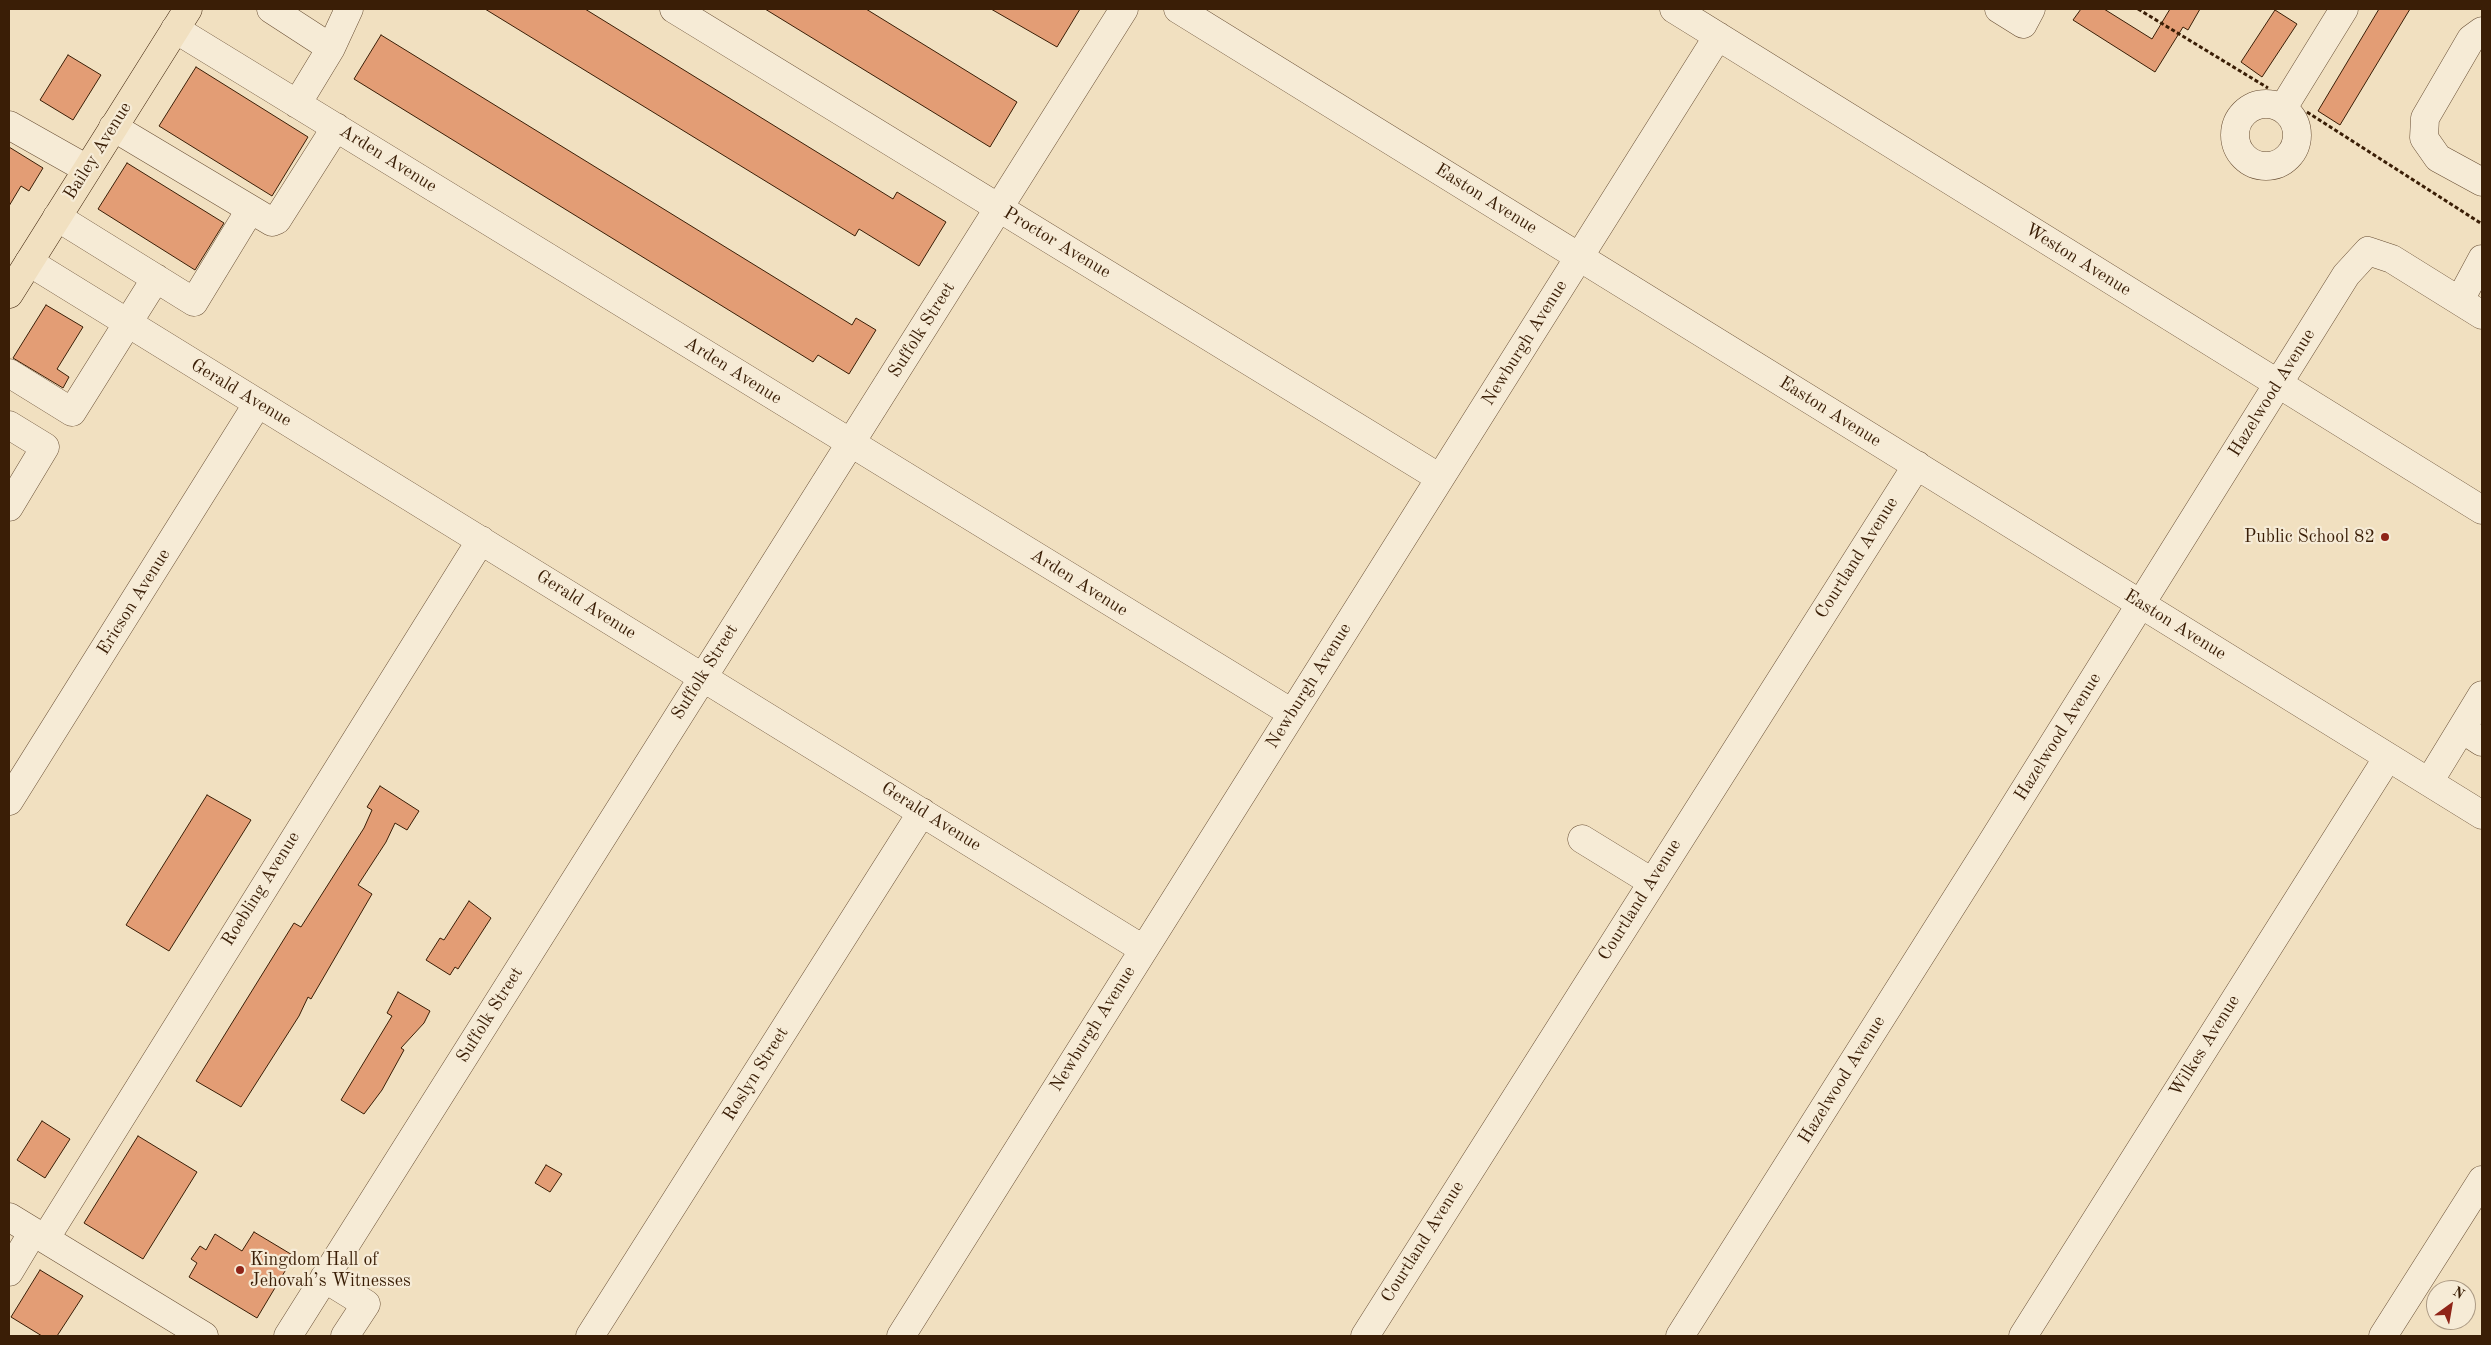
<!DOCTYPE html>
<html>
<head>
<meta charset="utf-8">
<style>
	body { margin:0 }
	#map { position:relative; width:2491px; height:1345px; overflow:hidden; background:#f1e0c0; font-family:"Old Standard TT",serif }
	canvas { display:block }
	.frame { position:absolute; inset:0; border:10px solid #3a1e06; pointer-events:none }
	.north { position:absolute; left:2426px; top:1280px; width:50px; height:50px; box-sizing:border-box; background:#f6ebd6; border:1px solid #ab9983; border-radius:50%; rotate:32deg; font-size:14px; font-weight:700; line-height:20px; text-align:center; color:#3a1e06 }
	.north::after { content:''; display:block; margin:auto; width:18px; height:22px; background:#8f2418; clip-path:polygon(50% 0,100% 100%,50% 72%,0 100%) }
</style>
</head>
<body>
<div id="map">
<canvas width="2491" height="1345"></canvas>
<div class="frame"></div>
<div class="north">N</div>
</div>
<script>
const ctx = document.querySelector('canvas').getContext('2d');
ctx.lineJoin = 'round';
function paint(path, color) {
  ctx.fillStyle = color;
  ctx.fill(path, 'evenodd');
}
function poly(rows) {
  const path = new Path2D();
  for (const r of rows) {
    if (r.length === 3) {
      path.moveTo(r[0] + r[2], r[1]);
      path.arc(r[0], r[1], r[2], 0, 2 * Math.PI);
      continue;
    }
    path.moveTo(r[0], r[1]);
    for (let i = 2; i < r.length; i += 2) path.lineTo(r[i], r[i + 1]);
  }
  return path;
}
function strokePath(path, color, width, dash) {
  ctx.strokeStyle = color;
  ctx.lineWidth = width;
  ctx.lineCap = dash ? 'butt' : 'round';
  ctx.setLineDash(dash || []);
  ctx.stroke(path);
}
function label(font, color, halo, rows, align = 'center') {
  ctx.font = font + ' "Old Standard TT",serif';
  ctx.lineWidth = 4.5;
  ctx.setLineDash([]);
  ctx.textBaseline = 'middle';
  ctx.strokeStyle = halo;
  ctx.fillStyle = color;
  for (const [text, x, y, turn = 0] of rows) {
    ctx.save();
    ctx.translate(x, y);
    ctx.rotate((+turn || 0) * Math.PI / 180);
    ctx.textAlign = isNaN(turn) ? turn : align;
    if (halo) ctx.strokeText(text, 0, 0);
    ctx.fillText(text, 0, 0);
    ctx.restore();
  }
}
const building = poly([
	[485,9,585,9,893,199,897,192,946,222,919,266,859,229,855,236,485,9],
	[765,9,866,9,1017,102,990,147,765,9],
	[991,9,1080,9,1057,47,991,9],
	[2081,9,2104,9,2152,39,2170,9,2200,9,2188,30,2183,27,2155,72,2073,20,2081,9],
	[2379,9,2410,9,2340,125,2318,111,2379,9],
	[2275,10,2297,24,2262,77,2241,62,2275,10],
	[381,35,852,325,856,318,876,330,849,374,818,355,813,362,354,79,381,35],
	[68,55,101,75,73,120,40,100,68,55],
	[196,67,308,137,272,196,159,126,196,67],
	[9,147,43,168,29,191,21,186,9,206,9,147],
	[127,163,224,223,195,270,98,209,127,163],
	[46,305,83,327,57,369,69,377,63,388,13,358,46,305],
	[380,786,419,811,407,830,395,823,386,842,358,885,372,894,311,999,308,997,299,1016,241,1107,196,1081,294,923,301,927,364,828,372,810,367,807,380,786],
	[207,795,251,820,169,951,126,925,207,795],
	[469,901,491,918,458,969,455,967,450,975,426,960,440,938,444,940,469,901],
	[398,992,430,1011,424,1023,401,1048,404,1050,382,1090,364,1114,341,1100,392,1016,387,1013,398,992],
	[42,1121,70,1139,45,1178,17,1160,42,1121],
	[138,1136,197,1172,143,1259,84,1223,138,1136],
	[546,1165,562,1174,550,1192,535,1183,546,1165],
	[254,1232,294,1256,257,1318,189,1277,197,1263,191,1259,200,1246,206,1250,215,1234,242,1251,254,1232],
	[40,1270,83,1296,57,1336,42,1336,11,1317,40,1270]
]);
const path = poly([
	[2138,9,2268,88],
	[2307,112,2482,224]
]);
const minor = poly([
	[271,9,331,48],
	[674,9,1440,478],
	[1178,9,2482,815],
	[1674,9,2482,510],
	[1999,9,2023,24,2031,9],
	[175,29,1292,713],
	[2482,31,2471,39,2425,118,2424,138,2438,158,2482,182],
	[2266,135,31],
	[297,104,331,48,349,9],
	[2283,108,2344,9],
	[9,125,87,169],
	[113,127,272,222,277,220,336,127],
	[57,217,194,302,250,210],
	[29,262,1143,949],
	[2460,300,2482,259],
	[9,373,72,412,156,278],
	[9,425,45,447,9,507],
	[2462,729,2482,742],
	[2429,782,2482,695],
	[9,801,258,403],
	[1582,839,1652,882],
	[9,1217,204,1336],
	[45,1239,481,540],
	[9,1272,33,1232],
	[324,1278,366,1304,345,1336],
	[288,1336,1124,9],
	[590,1336,922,812],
	[901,1336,1718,36],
	[1365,1336,1917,465],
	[1680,1336,1989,847,2346,275,2368,251,2392,259,2482,315],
	[2023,1336,2388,757],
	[2383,1336,2482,1180]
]);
const major = poly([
	[9,294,188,9]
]);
const markers = [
	[2385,537,5,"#8f2418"],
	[240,1270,5,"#8f2418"]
];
const streetNames = [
	["Bailey Avenue",98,151,-58],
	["Arden Avenue",388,159,32],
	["Easton Avenue",1486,199,32],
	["Proctor Avenue",1057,243,31],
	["Weston Avenue",2078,260,32],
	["Suffolk Street",922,330,-58],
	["Newburgh Avenue",1525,343,-58],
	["Arden Avenue",733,371,32],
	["Gerald Avenue",241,393,31],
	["Hazelwood Avenue",2272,393,-58],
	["Easton Avenue",1830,412,32],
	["Courtland Avenue",1857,558,-58],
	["Arden Avenue",1079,583,32],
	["Ericson Avenue",134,602,-58],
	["Gerald Avenue",586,605,32],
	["Easton Avenue",2175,625,32],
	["Suffolk Street",705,672,-58],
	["Newburgh Avenue",1309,686,-58],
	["Hazelwood Avenue",2058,737,-58],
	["Gerald Avenue",931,817,32],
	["Roebling Avenue",261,889,-58],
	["Courtland Avenue",1640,900,-58],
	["Suffolk Street",490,1015,-58],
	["Newburgh Avenue",1093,1029,-58],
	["Wilkes Avenue",2205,1046,-58],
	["Roslyn Street",756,1074,-58],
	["Hazelwood Avenue",1842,1080,-58],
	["Courtland Avenue",1423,1242,-58]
];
const poiNames = [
	["Public School 82",2375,537],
	["Kingdom Hall of",250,1260,"left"],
	["Jehovah’s Witnesses",250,1281,"left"]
];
paint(building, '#e39d75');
strokePath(building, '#3a1e06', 1);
strokePath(minor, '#684e34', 29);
strokePath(major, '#3a1e06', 29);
strokePath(path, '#3a1e06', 3, [4, 2.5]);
strokePath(minor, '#f6ebd6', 28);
strokePath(major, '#f1e0c0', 28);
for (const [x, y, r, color] of markers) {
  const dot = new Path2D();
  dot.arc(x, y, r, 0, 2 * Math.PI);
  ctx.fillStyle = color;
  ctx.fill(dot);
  strokePath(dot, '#f6ebd6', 2);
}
label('18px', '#3a1e06', '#f6ebd6', streetNames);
label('18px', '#3a1e06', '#f6ebd6', poiNames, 'right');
</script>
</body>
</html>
